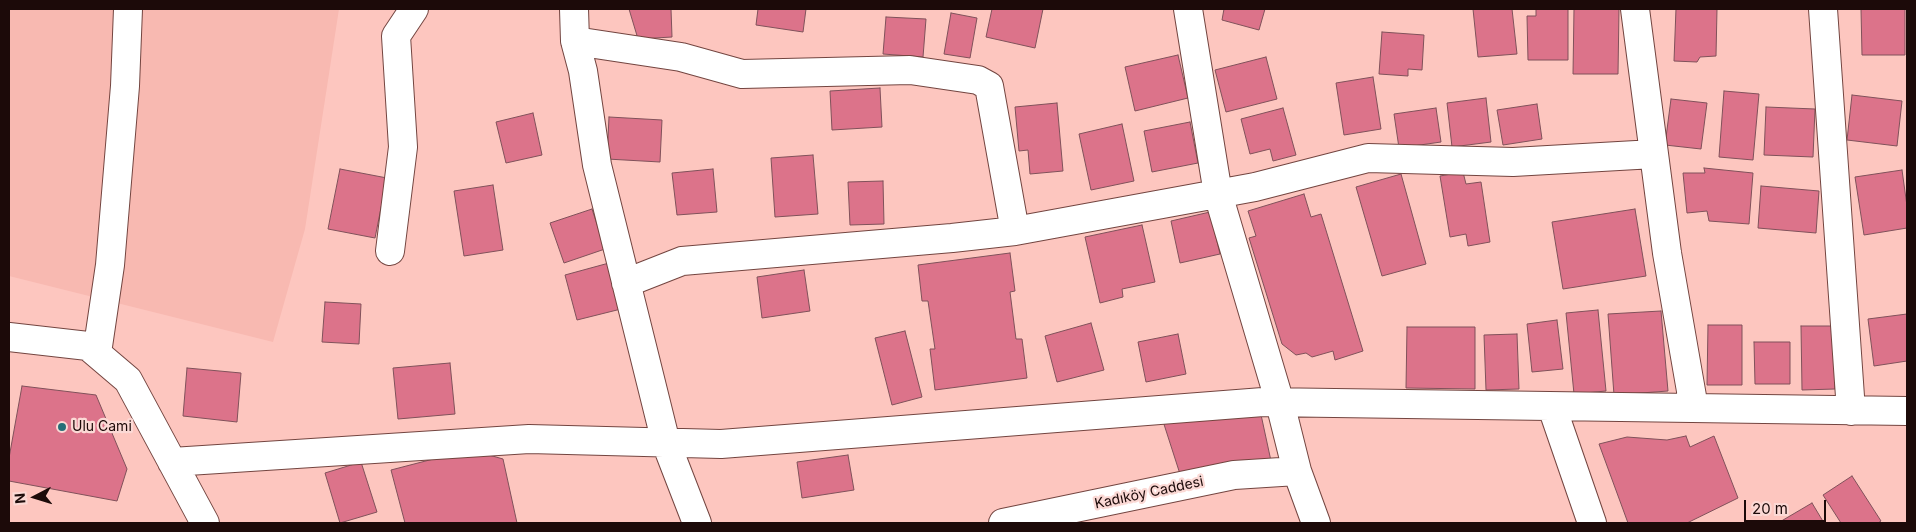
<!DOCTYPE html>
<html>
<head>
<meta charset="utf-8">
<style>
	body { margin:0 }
	#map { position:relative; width:1916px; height:532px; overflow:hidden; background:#fdc6bf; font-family:Inter,sans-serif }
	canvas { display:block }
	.frame { position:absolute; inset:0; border:10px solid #1c0a09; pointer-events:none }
	.north { position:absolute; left:10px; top:472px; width:50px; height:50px; -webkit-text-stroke:4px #fbd9d5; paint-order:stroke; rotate:265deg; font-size:14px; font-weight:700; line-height:20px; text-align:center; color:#1c0a09 }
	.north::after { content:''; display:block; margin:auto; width:18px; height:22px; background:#1c0a09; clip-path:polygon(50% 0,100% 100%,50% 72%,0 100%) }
	.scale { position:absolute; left:1744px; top:500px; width:82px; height:22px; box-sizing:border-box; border:2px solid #1c0a09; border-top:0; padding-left:6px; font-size:15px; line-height:18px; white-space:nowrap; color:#1c0a09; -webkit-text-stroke:4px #fbd9d5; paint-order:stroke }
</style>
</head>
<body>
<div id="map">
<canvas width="1916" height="532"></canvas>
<div class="frame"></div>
<div class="north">N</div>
<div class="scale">20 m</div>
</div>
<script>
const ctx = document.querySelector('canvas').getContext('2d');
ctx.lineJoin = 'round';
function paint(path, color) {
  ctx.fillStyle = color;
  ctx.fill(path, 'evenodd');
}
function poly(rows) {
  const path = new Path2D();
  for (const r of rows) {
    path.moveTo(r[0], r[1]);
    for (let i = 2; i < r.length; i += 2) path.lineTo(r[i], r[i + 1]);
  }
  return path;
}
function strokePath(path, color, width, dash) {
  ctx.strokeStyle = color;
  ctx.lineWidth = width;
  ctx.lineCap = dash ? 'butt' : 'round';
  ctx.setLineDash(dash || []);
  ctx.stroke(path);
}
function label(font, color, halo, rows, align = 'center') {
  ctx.font = font + ' Inter,sans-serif';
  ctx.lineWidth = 4.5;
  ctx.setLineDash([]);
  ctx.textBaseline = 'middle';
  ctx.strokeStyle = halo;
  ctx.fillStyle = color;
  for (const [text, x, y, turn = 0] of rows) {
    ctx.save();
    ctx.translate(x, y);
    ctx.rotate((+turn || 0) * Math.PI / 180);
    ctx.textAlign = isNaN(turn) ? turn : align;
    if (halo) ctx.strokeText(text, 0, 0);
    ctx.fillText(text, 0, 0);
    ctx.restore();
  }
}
const built = poly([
	[9,9,339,9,305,229,273,342,9,276]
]);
const building = poly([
	[629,9,671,9,672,37,638,39,629,9],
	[758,9,806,9,803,32,756,25,758,9],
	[992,9,1043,9,1035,48,986,37,992,9],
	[1224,9,1265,9,1259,30,1222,20,1224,9],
	[1473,9,1512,9,1517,54,1478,57,1473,9],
	[1536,9,1568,9,1568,60,1528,60,1527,16,1536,16,1536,9],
	[1574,9,1619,9,1618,74,1573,74,1574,9],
	[1676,9,1717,9,1716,56,1700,57,1697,62,1674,61,1676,9],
	[1861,9,1905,9,1905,55,1862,55,1861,9],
	[951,13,977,18,970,58,944,54,951,13],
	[886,17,926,19,923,57,883,54,886,17],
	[1382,32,1424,35,1422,70,1408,69,1408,76,1379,74,1382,32],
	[1178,55,1188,98,1135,111,1125,67,1178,55],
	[1266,57,1277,99,1226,112,1215,70,1266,57],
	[1373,77,1381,129,1344,135,1336,83,1373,77],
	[880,88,882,127,832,130,830,91,880,88],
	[1724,91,1759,94,1753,160,1719,157,1724,91],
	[1852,95,1902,101,1897,146,1847,140,1852,95],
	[1486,98,1491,142,1452,147,1447,103,1486,98],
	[1671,99,1707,103,1701,149,1665,145,1671,99],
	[1057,103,1063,171,1030,174,1028,150,1019,151,1015,107,1057,103],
	[1537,104,1542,139,1503,145,1497,110,1537,104],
	[1766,107,1815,109,1813,157,1764,155,1766,107],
	[1283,108,1296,155,1273,161,1270,149,1250,154,1241,119,1283,108],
	[1436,108,1441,142,1399,148,1394,114,1436,108],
	[533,113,542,155,506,163,496,122,533,113],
	[609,117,662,120,660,162,607,159,609,117],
	[1190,122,1198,163,1152,172,1144,131,1190,122],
	[1122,124,1134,181,1091,190,1079,134,1122,124],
	[813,155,818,214,775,217,771,158,813,155],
	[1704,168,1753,173,1749,224,1709,221,1707,211,1687,213,1683,173,1705,173,1704,168],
	[340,169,387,178,375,238,328,229,340,169],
	[713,169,717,212,677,215,672,173,713,169],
	[1902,170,1907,206,1907,228,1864,235,1855,177,1902,170],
	[1463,172,1466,184,1481,182,1490,242,1468,246,1466,234,1450,237,1440,176,1463,172],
	[1401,174,1426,264,1382,276,1356,187,1401,174],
	[883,181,884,224,850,225,848,182,883,181],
	[493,185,503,250,464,256,454,191,493,185],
	[1761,186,1819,191,1816,233,1758,228,1761,186],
	[1304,194,1311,217,1321,214,1363,351,1335,360,1333,351,1312,357,1306,353,1296,355,1282,344,1249,238,1256,236,1248,211,1304,194],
	[592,209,605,249,564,263,550,223,592,209],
	[1635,209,1646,276,1563,289,1552,222,1635,209],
	[1210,212,1220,254,1180,263,1171,221,1210,212],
	[1142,225,1155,282,1122,289,1123,297,1100,303,1085,237,1142,225],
	[1010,253,1015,291,1010,292,1016,339,1022,339,1027,378,935,390,930,349,935,349,928,301,922,301,918,265,1010,253],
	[609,263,621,309,577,320,565,275,609,263],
	[804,270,810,311,762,318,757,277,804,270],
	[325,302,361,304,359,344,322,342,325,302],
	[1598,310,1606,391,1574,394,1566,313,1598,310],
	[1661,311,1668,391,1614,395,1608,314,1661,311],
	[1907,314,1907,361,1874,366,1868,319,1907,314],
	[1557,320,1563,369,1532,372,1527,324,1557,320],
	[1091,323,1104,370,1057,382,1045,336,1091,323],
	[1708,325,1742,325,1742,385,1707,385,1708,325],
	[1801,326,1834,326,1835,389,1802,390,1801,326],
	[1407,327,1475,327,1475,389,1406,388,1407,327],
	[905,331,922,397,892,405,875,338,905,331],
	[1178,334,1186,374,1146,382,1138,342,1178,334],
	[1517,334,1519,389,1486,390,1484,335,1517,334],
	[1754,342,1790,342,1790,384,1755,384,1754,342],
	[450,363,455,414,398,419,393,368,450,363],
	[187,368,241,373,237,422,183,416,187,368],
	[22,386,96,395,127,469,117,501,9,481,9,458,22,386],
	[1260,410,1271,461,1180,474,1161,415,1260,410],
	[1686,436,1690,447,1714,436,1738,498,1687,523,1628,523,1599,444,1627,437,1667,440,1686,436],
	[482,453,503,459,517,523,405,523,391,470,441,457,482,453],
	[848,455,854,490,802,498,797,462,848,455],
	[361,462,377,512,340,523,325,473,361,462],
	[1852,476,1881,521,1878,523,1841,523,1823,495,1852,476],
	[1812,503,1824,523,1778,523,1812,503]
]);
const minor = poly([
	[574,9,575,41,583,71,597,165,666,443,697,523],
	[1188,9,1218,194,1280,403,1297,471,1316,523],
	[1635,9,1667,253,1694,408],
	[1823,9,1851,411],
	[575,41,681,57,742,74,910,70,978,80,989,86,1015,231],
	[390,251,403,147,396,36,414,9],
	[626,283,682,261,952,238,1015,231,1255,187,1368,158,1513,162,1654,154],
	[9,337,88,346,128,380,205,523],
	[97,353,110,265,125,86,128,9],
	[1552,407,1592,523],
	[172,462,529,439,721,444,1263,402,1907,411],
	[1003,523,1234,475,1297,471]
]);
const markers = [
	[62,427,5,"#256e78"]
];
const poiNames = [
	["Ulu Cami",72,427]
];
const streetNames = [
	["Kadıköy Caddesi",1149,493,-12]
];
paint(built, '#f8b9b1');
paint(building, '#dc738a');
strokePath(building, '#80515a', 1);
strokePath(minor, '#734540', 30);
strokePath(minor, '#fff', 28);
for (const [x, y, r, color] of markers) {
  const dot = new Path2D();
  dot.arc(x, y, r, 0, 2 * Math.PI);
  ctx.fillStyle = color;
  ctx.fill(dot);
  strokePath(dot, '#fbd9d5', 2);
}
label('14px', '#1c0a09', '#fbd9d5', poiNames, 'left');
label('14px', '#1c0a09', '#fbd9d5', streetNames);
</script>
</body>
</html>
